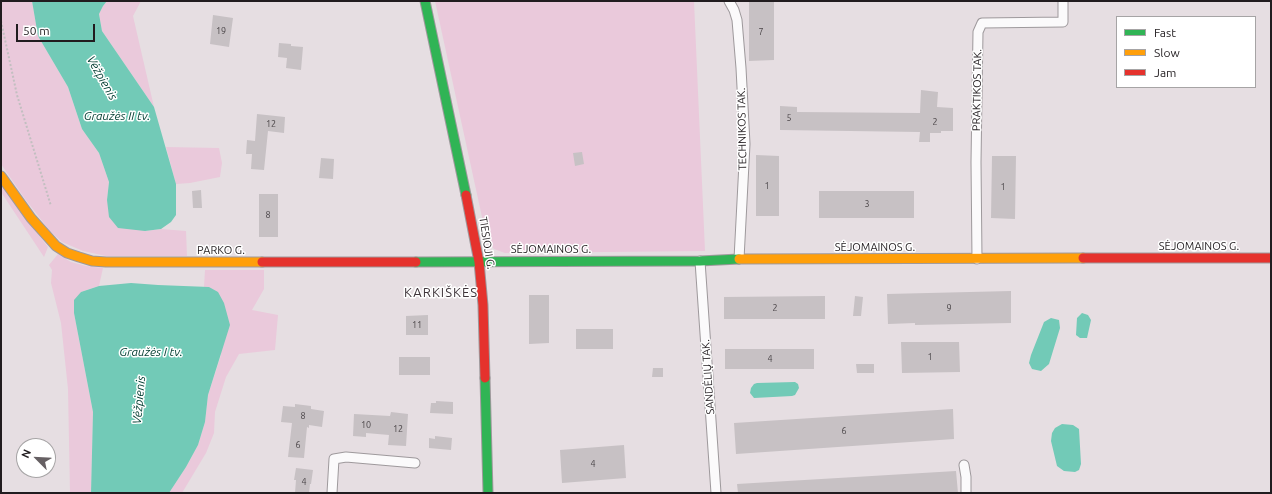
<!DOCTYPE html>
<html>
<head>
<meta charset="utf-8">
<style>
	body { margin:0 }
	#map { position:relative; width:1272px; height:494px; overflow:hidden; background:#e6dee2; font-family:Ubuntu,sans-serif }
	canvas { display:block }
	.frame { position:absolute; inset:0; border:2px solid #211c1f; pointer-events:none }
	.legend { position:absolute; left:1116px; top:16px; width:140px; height:72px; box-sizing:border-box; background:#fff; border:1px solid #a6a4a5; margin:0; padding:5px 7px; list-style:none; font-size:12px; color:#211c1f }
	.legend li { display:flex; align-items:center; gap:8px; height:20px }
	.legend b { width:20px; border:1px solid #a6a4a5 }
	.north { position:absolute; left:16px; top:438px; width:40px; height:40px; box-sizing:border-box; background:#fff; border:1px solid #a6a4a5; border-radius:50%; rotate:294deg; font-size:11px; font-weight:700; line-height:16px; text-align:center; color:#211c1f }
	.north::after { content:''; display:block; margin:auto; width:14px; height:18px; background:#666063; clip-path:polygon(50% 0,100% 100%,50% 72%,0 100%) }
	.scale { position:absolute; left:16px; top:24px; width:79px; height:18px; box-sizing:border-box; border:2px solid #211c1f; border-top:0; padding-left:5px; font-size:12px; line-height:14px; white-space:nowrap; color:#211c1f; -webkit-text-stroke:3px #fff; paint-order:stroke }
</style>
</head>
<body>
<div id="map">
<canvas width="1272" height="494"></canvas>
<div class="frame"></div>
<ul class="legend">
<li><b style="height:5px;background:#30b455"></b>Fast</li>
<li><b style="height:5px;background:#ff9f0a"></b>Slow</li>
<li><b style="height:5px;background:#e5322d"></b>Jam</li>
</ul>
<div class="north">N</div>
<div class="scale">50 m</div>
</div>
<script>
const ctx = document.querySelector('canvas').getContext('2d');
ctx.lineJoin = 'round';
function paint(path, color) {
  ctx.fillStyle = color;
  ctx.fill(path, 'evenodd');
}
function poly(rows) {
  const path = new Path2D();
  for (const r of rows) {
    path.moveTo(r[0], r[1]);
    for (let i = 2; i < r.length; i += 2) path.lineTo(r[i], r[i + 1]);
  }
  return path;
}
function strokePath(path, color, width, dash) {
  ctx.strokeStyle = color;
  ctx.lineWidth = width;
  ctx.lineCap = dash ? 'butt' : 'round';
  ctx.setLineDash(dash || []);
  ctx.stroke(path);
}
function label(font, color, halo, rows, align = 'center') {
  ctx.font = font + ' Ubuntu,sans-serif';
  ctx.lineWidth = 3;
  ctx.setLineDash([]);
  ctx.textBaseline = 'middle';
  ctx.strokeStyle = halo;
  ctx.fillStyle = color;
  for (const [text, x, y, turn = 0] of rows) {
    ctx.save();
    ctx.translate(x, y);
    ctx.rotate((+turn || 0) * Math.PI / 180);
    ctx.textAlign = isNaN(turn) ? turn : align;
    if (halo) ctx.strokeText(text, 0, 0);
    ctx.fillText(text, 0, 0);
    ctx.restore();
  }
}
const green = poly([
	[1,1,32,1,38,36,68,87,82,129,99,153,109,182,107,200,145,231,161,229,186,231,187,256,106,256,83,251,62,242,50,231,25,199,1,164],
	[107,1,141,1,133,16,154,107,102,31,99,14,103,6],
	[435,1,694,1,705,251,505,253,494,249,487,240],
	[166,147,219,148,222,163,220,177,190,183,176,184],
	[1,184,23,215,48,247,44,257,1,192],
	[58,254,71,262,86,266,103,268,99,286,81,292,74,313,93,412,91,493,70,493,68,389,61,323,51,283,52,270,49,265],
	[205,270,264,270,264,289,252,310,278,315,275,350,239,354,226,377,215,412,214,433,206,453,182,493,169,493,186,467,198,445,205,422,208,395,221,355,209,287,204,287]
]);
const water = poly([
	[32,1,107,1,103,6,99,14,102,31,154,107,176,184,176,215,171,222,161,229,145,231,118,228,109,217,107,200,109,182,99,153,82,129,68,87,38,36],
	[131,283,158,285,209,287,218,292,224,303,230,325,208,395,205,422,198,445,186,467,169,493,91,493,93,412,74,313,74,300,81,292,99,286],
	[1082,313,1088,315,1091,320,1087,338,1080,338,1076,335,1077,318],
	[1051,318,1059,320,1060,328,1049,364,1041,371,1032,369,1029,363,1031,355,1044,322],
	[795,382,798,384,799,388,795,395,792,396,754,398,750,393,751,388,754,384,757,383],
	[1062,424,1073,425,1079,429,1081,464,1079,470,1075,472,1064,471,1057,466,1051,441,1052,433,1055,428]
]);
const building = poly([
	[749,1,774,1,774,60,749,61],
	[213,15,233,18,229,47,210,44],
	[279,43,291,44,291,46,303,47,301,70,286,68,287,58,278,57],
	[921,90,938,92,937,107,953,108,953,131,941,131,941,133,930,133,930,142,919,142,920,132,780,130,780,106,797,107,797,112,920,113],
	[257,114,285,117,284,133,268,131,264,170,251,169,252,154,246,154,247,140,255,141],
	[582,152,584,164,575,166,573,153],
	[756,155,779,156,779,216,756,216],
	[992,156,1016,156,1015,219,991,218],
	[321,158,334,159,333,179,319,178],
	[201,190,202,208,193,208,192,191],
	[819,191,914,191,914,218,819,218],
	[259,194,278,194,278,237,259,237],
	[1011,291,1011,323,915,325,915,323,888,324,887,294],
	[529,295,549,295,549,343,529,344],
	[825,296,825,319,724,319,724,297],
	[855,296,863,297,861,316,853,316],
	[428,315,428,335,406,335,406,316],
	[576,329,613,329,613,349,576,349],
	[901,342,959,342,960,372,902,373],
	[725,349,814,349,814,369,725,369],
	[399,357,430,357,430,375,399,375],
	[856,364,874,364,874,373,857,373],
	[653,368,663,368,663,377,652,377],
	[436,401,453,402,453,414,430,413,431,403,436,403],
	[295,404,311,406,311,409,324,411,322,427,309,425,309,428,307,427,304,458,288,457,292,423,281,422,283,406,295,407],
	[953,409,954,439,736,454,734,423],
	[391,412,408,414,406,446,388,445,389,435,366,433,366,437,353,436,354,414,390,416],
	[435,436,452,438,451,450,429,448,429,438,435,439],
	[624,445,626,478,562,483,560,450],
	[296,468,313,470,311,484,310,484,309,493,295,493,296,480,294,480],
	[956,471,958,493,738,493,737,484]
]);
const path = poly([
	[1,21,17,95,51,206]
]);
const street = poly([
	[729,1,734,10,737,20,741,68,745,144,739,259],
	[977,259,976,162,978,32,982,23,1063,22,1063,1],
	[700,261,716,493],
	[964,465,966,477,966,493],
	[332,493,334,459,346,457,415,463]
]);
const fast = poly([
	[425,1,466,195],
	[416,262,700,261,739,259],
	[485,378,488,493]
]);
const slow = poly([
	[1,176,31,218,56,246,67,253,79,257,92,261,106,262,262,262],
	[739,259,1083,258]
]);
const jam = poly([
	[466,195,479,262,483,305,485,378],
	[1083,258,1271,258],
	[262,262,416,262]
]);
const numberNames = [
	["19",221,31],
	["7",761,32],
	["5",789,118],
	["2",935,122],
	["12",271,124],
	["1",767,186],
	["1",1003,187],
	["3",867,204],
	["8",268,215],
	["2",775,308],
	["9",949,308],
	["11",417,325],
	["1",930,357],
	["4",770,359],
	["8",303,416],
	["10",366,425],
	["12",398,429],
	["6",844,431],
	["6",298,445],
	["4",593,464],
	["4",304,482]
];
const streetNames = [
	["PRAKTIKOS TAK.",977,90,-89],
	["TECHNIKOS TAK.",742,129,-91],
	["TIESIOJI G.",487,243,81],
	["SĖJOMAINOS G.",1199,246],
	["SĖJOMAINOS G.",875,247],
	["SĖJOMAINOS G.",551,249],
	["PARKO G.",221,250],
	["SANDĖLIŲ TAK.",708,377,-94]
];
const waterNames = [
	["Vėžpienis",102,78,60],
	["Graužės II tv.",117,116],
	["Graužės I tv.",151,352],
	["Vėžpienis",139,400,-85]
];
const quarterNames = [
	["KARKIŠKĖS",441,293]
];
paint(green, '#eac9db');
paint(water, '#72cab7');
paint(building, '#c7c1c4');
strokePath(street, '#9e999c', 11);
strokePath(fast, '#9e999c', 11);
strokePath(slow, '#9e999c', 11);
strokePath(jam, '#9e999c', 11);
strokePath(path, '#c2bfc0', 2, [2, 2]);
strokePath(street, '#fbfafb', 9);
strokePath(fast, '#30b455', 9);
strokePath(slow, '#ff9f0a', 9);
strokePath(jam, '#e5322d', 9);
label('9px', '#4a4548', null, numberNames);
label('11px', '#211c1f', '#fff', streetNames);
label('italic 12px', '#003c30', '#fff', waterNames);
ctx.letterSpacing = '1px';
label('13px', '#3f343a', '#fff', quarterNames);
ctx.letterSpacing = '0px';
</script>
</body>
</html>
